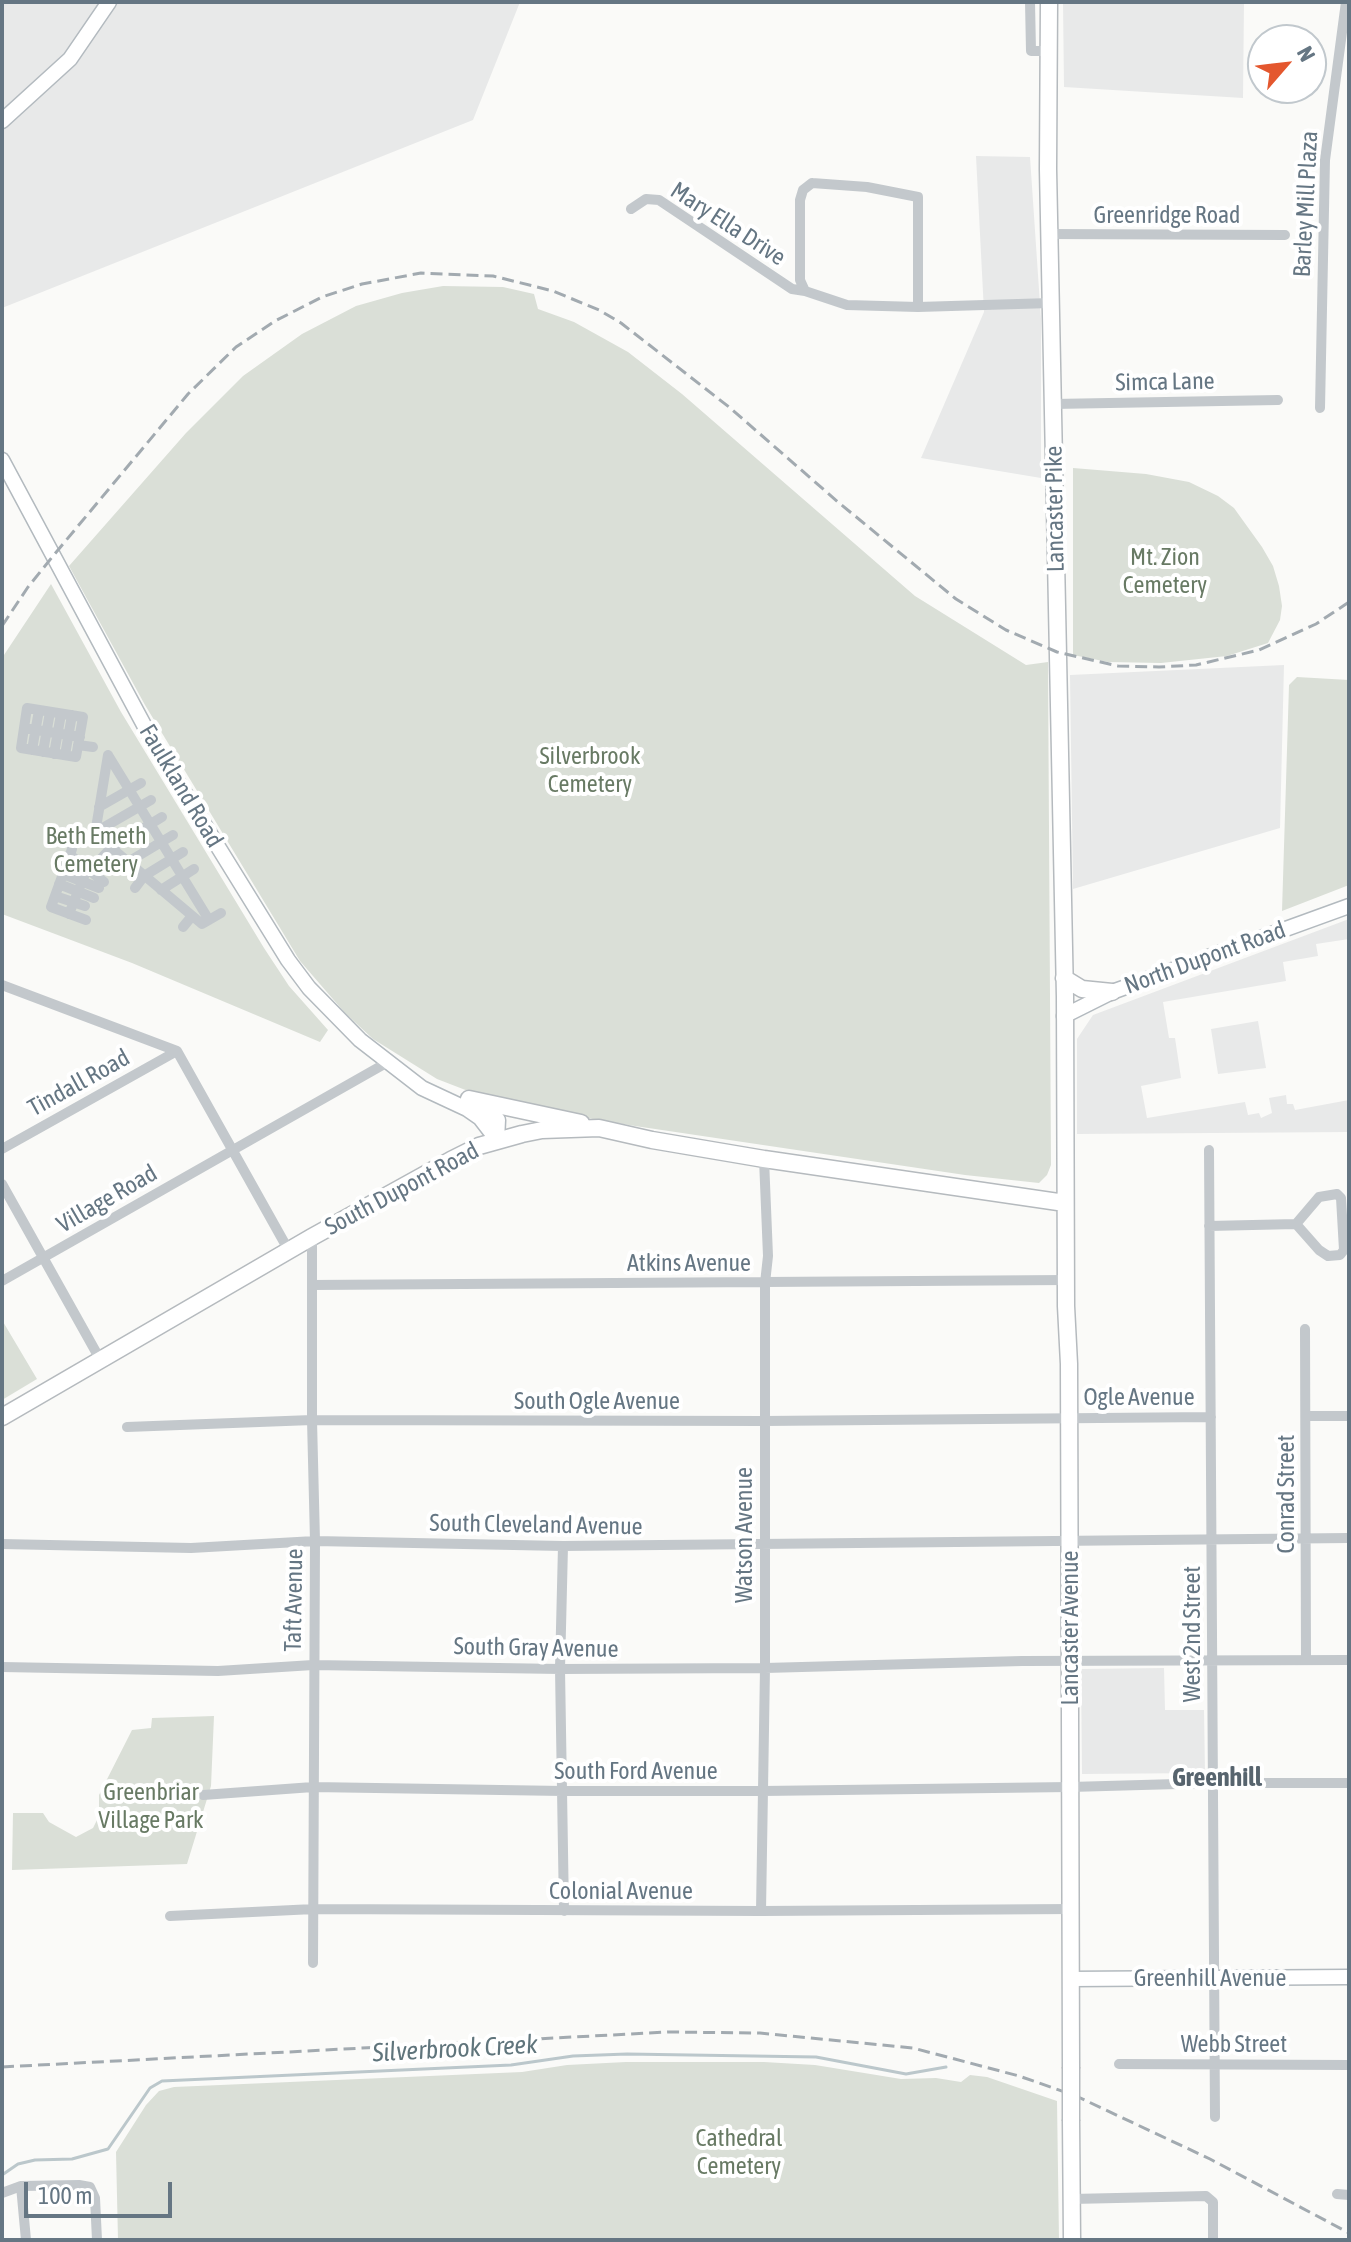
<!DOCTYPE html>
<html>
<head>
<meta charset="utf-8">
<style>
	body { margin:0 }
	#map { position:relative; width:1351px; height:2242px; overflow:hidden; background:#fafaf8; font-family:"Asap Condensed",sans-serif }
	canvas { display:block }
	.frame { position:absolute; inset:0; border:4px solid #657683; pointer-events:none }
	.north { position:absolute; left:1247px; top:24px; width:80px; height:80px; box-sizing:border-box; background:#fff; border:2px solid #c1c8cd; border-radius:50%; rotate:62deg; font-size:22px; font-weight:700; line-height:32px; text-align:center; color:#657683 }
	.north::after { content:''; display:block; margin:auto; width:28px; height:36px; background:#e4572e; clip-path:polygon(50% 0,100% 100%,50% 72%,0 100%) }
	.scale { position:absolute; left:24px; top:2182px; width:148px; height:36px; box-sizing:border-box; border:4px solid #657683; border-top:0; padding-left:10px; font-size:24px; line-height:28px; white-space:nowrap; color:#657683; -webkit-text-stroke:6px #fff; paint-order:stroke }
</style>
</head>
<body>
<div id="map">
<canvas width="1351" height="2242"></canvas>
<div class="frame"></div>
<div class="north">N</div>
<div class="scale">100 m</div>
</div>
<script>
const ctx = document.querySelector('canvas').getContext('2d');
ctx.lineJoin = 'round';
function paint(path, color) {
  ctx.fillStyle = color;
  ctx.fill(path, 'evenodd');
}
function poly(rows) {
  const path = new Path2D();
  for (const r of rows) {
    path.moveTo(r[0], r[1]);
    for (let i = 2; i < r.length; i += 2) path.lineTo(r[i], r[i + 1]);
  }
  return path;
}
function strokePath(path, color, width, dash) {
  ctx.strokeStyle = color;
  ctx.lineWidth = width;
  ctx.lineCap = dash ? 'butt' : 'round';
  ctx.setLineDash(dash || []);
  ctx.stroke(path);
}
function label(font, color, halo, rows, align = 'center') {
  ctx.font = font + ' "Asap Condensed",sans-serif';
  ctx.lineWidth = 8;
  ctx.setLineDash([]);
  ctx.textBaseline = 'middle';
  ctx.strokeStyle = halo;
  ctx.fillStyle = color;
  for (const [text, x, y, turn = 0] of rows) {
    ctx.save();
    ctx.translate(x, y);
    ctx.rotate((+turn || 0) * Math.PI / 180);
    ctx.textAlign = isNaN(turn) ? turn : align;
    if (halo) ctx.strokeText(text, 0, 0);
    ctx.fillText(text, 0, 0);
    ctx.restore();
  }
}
const built = poly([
	[2,2,520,2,473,120,2,308],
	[1063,2,1244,2,1243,98,1064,87],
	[976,156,1030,157,1041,319,1041,478,921,458,984,312],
	[1284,665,1280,828,1073,889,1070,675],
	[1349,919,1349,939,1316,944,1318,956,1283,962,1286,981,1163,1002,1169,1038,1175,1038,1181,1078,1141,1086,1147,1118,1245,1102,1248,1115,1259,1113,1261,1118,1272,1113,1269,1098,1286,1095,1287,1104,1293,1104,1295,1110,1349,1100,1349,1132,1077,1134,1077,1039,1093,1015],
	[1258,1021,1266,1068,1218,1074,1211,1029],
	[1164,1668,1165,1710,1204,1710,1205,1773,1082,1774,1081,1669]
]);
const green = poly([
	[443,286,503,287,534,294,538,309,574,322,628,352,682,394,915,596,1026,665,1048,662,1051,1165,1047,1175,1039,1183,965,1175,635,1126,521,1107,481,1096,437,1079,373,1039,345,1013,300,961,145,705,69,566,186,433,243,376,302,334,356,306,402,293],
	[1073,468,1146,474,1189,482,1218,496,1234,508,1262,547,1273,566,1279,586,1282,606,1280,620,1268,643,1227,656,1161,663,1108,662,1073,655],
	[51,584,121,712,264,948,289,986,328,1030,320,1042,132,963,2,914,2,658],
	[1297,677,1349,680,1349,885,1282,911,1289,685],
	[2,1320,37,1379,2,1400],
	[214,1716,211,1786,187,1864,12,1870,13,1813,43,1813,49,1822,76,1837,93,1828,99,1816,99,1795,132,1730,151,1728,152,1718],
	[626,2062,764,2062,815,2065,901,2079,936,2078,961,2082,970,2075,987,2077,1057,2101,1059,2240,118,2240,116,2152,146,2105,159,2091,174,2087,522,2072,567,2065]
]);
const stream = poly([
	[2,2175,18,2164,35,2160,72,2159,108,2149,150,2088,162,2081,511,2065,573,2056,627,2054,816,2057,906,2074,946,2067]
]);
const street = poly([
	[1030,2,1031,51,1049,51],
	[812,183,867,187,918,197,918,307,847,305,805,291,800,280,800,200,803,190,812,183],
	[631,209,646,199,659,200,792,289,805,291],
	[1050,234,1285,235],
	[918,307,1051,303],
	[1053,404,1278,400],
	[1320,408,1325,160,1346,2],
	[27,708,83,717,76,757,21,748,27,708],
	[24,728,80,737],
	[78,745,93,747],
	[32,750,39,710],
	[43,752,50,712],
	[54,754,61,714],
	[65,755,72,715],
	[108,755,95,834,202,924,221,913],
	[108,755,209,920],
	[99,807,141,783],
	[87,837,151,800],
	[72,849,51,907,86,920],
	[70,855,104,882],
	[100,860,111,848,162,817],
	[128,862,173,835],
	[63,874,99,888],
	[59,884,94,898],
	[135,888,144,876,183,852],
	[161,890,194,869],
	[55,896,85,906],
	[69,914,87,869],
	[183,927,192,916],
	[2,985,177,1051,289,1251],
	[2,1149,177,1051],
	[1209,1150,1215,2117],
	[2,1184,101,1361],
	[1209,1226,1296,1224,1319,1197,1337,1194,1341,1198,1344,1250,1340,1255,1328,1256,1319,1250,1296,1224],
	[312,1237,312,1420,315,1541,313,1963],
	[2,1281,388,1062],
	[312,1285,1066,1280],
	[1305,1329,1306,1660],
	[1306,1416,1349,1416],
	[127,1427,312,1420,764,1421,1211,1417],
	[2,1544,191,1548,315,1541,563,1546,1349,1538],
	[563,1546,560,1669,564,1911],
	[2,1667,218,1671,313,1665,560,1669,765,1668,1022,1661,1349,1660],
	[203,1795,313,1787,563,1791,763,1791,1070,1787,1213,1783,1349,1783],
	[761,1911,765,1668,765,1283,768,1256,764,1159],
	[170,1916,314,1909,761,1911,1072,1909],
	[1119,2064,1349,2065],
	[21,2186,26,2240],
	[2,2193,21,2186,79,2185,90,2187,95,2198,97,2240],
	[1337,2194,1349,2195],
	[1072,2199,1206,2196,1213,2202,1213,2240]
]);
const secondary = poly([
	[2,121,70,59,109,2],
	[2,460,152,740,288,960,309,988,360,1040,422,1088,467,1109,480,1118,497,1140],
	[1064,1016,1112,992,1349,906],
	[476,1102,492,1112,498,1120,497,1140],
	[1071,1979,1349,1977]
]);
const primary = poly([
	[1049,2,1048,169,1065,997,1066,1306,1069,1364,1071,2067],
	[1064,978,1082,989,1112,992],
	[469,1099,581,1123],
	[2,1417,312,1237,451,1160,479,1146,522,1134,542,1130,599,1128,652,1140,764,1159,1065,1203],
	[1071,2121,1072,2240]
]);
const rail = poly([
	[2,626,28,587,53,556,188,394,236,347,275,321,322,297,362,284,421,273,493,276,553,291,599,310,621,323,729,407,838,502,956,599,1006,630,1057,652,1118,666,1159,667,1196,665,1259,650,1316,624,1349,602],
	[2,2067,668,2032,760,2033,913,2048,1019,2076,1076,2096,1210,2159,1349,2233]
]);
const primaryBridge = poly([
	[1071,2067,1071,2121]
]);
const streetNames = [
	["Barley Mill Plaza",1306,204,-87],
	["Greenridge Road",1167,215],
	["Mary Ella Drive",728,224,33],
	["Simca Lane",1165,382,-1],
	["Lancaster Pike",1055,509,-91],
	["Faulkland Road",181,786,59],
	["North Dupont Road",1205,958,-20],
	["Tindall Road",79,1083,-29],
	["South Dupont Road",402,1189,-28],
	["Village Road",107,1199,-30],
	["Atkins Avenue",689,1263],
	["Ogle Avenue",1139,1397],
	["South Ogle Avenue",597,1401],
	["Conrad Street",1286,1494,-90],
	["South Cleveland Avenue",536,1525,1],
	["Watson Avenue",744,1535,-90],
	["Taft Avenue",294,1600,-89],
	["Lancaster Avenue",1070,1628,-90],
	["West 2nd Street",1192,1634,-90],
	["South Gray Avenue",536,1648,1],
	["South Ford Avenue",636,1771],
	["Colonial Avenue",621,1891],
	["Greenhill Avenue",1210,1978],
	["Webb Street",1234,2044]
];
const parkNames = [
	["Mt. Zion",1165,557],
	["Cemetery",1165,585],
	["Silverbrook",590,756],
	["Cemetery",590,784],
	["Beth Emeth",96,836],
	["Cemetery",96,864],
	["Greenbriar",151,1792],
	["Village Park",151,1820],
	["Cathedral",739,2138],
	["Cemetery",739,2166]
];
const neighbourhoodNames = [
	["Greenhill",1217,1778]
];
const waterNames = [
	["Silverbrook Creek",455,2049,-3]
];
paint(built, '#e8e9e9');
paint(green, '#dadfd7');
strokePath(stream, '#bbc7cb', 3);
strokePath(secondary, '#b3babf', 17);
strokePath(primary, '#b5babe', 19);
strokePath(street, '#c3c8cc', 10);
strokePath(secondary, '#fff', 14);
strokePath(primary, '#fff', 16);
strokePath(rail, '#a2aab0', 3, [12, 6]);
strokePath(primaryBridge, '#b5babe', 19, []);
strokePath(primaryBridge, '#fff', 16);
label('24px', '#657683', '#fff', streetNames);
label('24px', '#687a64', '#fff', parkNames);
label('bold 26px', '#57646e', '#fff', neighbourhoodNames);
label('italic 26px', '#60757c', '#fff', waterNames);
</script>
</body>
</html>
